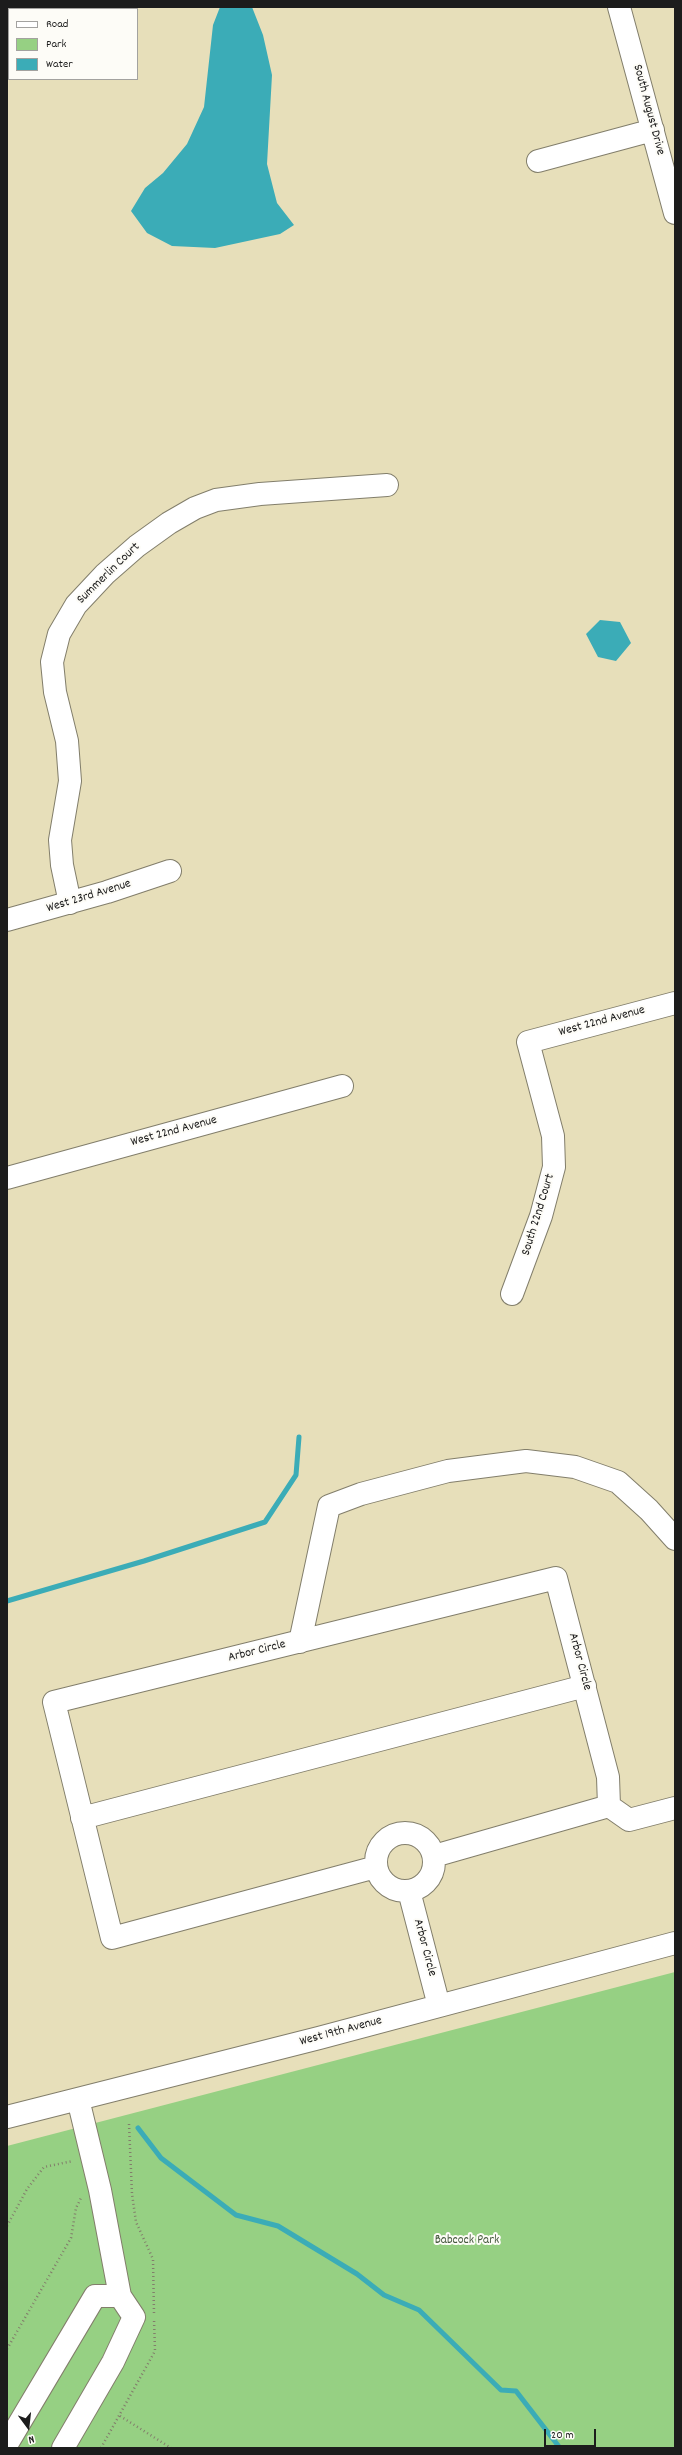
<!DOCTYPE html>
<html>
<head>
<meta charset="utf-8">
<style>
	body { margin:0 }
	#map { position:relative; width:682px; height:2455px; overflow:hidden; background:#e7dfba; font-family:Dekko,sans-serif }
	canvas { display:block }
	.frame { position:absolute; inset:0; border:8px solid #1c1c1c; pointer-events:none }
	.legend { position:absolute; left:8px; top:8px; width:130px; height:72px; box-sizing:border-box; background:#fdfcf7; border:1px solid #a3a29f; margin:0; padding:5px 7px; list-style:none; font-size:12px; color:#1c1c1c }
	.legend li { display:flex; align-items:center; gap:8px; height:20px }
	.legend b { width:20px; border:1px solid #a3a29f }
	.north { position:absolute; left:8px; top:2407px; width:40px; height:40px; -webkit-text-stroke:3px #fdfcf7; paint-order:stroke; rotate:165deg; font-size:11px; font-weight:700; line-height:16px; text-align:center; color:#1c1c1c }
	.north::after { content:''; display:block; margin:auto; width:14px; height:18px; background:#1c1c1c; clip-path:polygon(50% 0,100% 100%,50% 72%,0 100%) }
	.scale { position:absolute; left:544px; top:2429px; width:52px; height:18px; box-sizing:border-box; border:2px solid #1c1c1c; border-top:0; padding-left:5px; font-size:12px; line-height:14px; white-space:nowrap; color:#1c1c1c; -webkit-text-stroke:3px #fdfcf7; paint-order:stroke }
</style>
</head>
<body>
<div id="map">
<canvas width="682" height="2455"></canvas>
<div class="frame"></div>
<ul class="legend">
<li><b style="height:5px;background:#fff"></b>Road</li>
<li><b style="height:11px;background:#96d083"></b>Park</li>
<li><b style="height:11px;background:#3bacb7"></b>Water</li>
</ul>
<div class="north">N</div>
<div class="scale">20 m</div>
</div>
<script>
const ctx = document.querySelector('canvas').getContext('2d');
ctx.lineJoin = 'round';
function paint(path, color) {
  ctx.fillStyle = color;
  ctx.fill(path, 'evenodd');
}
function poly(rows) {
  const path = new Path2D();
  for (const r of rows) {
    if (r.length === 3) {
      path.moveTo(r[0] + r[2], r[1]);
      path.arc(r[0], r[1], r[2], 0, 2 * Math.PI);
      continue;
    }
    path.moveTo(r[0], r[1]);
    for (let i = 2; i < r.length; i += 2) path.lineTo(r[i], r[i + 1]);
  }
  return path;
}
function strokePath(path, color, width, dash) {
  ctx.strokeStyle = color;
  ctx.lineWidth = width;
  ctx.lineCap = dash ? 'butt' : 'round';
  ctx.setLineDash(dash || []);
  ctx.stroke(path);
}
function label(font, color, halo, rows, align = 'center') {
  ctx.font = font + ' Dekko,sans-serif';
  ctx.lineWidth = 4;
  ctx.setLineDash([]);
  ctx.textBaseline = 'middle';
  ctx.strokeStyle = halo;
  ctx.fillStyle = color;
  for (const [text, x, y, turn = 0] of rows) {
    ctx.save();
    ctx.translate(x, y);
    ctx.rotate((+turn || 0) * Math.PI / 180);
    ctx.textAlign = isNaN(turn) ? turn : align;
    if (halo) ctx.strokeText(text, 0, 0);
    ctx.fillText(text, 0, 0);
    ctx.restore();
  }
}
const green = poly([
	[675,1972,675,2448,7,2448,7,2146]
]);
const water = poly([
	[220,7,252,7,263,35,272,75,267,164,277,203,294,225,280,234,215,248,172,246,147,233,131,211,145,188,163,173,187,144,204,107,213,25],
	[600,620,620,622,631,643,616,661,598,657,586,634]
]);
const stream = poly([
	[7,1601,144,1561,265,1522,296,1475,299,1437],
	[138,2128,161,2158,236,2215,278,2226,357,2274,384,2295,419,2310,501,2390,516,2391,560,2448]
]);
const path = poly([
	[129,2124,132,2194,136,2222,153,2259,154,2314],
	[7,2226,27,2189,44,2167,73,2161],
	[7,2349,71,2238,76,2208,81,2198],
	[120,2416,171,2448],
	[101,2448,155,2351,154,2319]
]);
const minor = poly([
	[619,7,675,213],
	[538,161,653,130],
	[70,903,62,865,60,840,70,781,67,741,55,692,52,662,59,634,76,605,105,574,137,546,169,523,195,508,216,500,260,494,387,485],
	[7,920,107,892,170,871],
	[7,1178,342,1086],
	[512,1294,541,1216,554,1167,553,1136,528,1042,675,1003],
	[300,1642,329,1506,361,1494,448,1471,526,1461,575,1467,618,1482,649,1510,675,1539],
	[609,1806,629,1820,675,1808],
	[82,1818,585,1686],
	[405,1862,29],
	[376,1867,112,1938,54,1702,556,1578,608,1777,609,1806,434,1856],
	[409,1891,439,2006],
	[78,2099,100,2190,120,2296],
	[7,2117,319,2038,675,1943],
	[7,2444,95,2296,120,2296,134,2317,113,2362,63,2448]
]);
const streetNames = [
	["South August Drive",648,110,75],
	["Summerlin Court",109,574,-44],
	["West 23rd Avenue",89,897,-17],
	["West 22nd Avenue",602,1022,-15],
	["West 22nd Avenue",174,1132,-15],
	["South 22nd Court",539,1215,-73],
	["Arbor Circle",257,1652,-14],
	["Arbor Circle",579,1662,75],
	["Arbor Circle",424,1948,75],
	["West 19th Avenue",341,2032,-15]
];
const parkNames = [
	["Babcock Park",467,2241]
];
paint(green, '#96d083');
paint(water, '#3bacb7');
strokePath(stream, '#3bacb7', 5);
strokePath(minor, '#827e6b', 24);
strokePath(path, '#827e6b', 2.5, [1, 3]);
strokePath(minor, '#fff', 22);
label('13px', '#1c1c1c', '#fdfcf7', streetNames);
label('13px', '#475b40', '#fdfcf7', parkNames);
</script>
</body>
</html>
